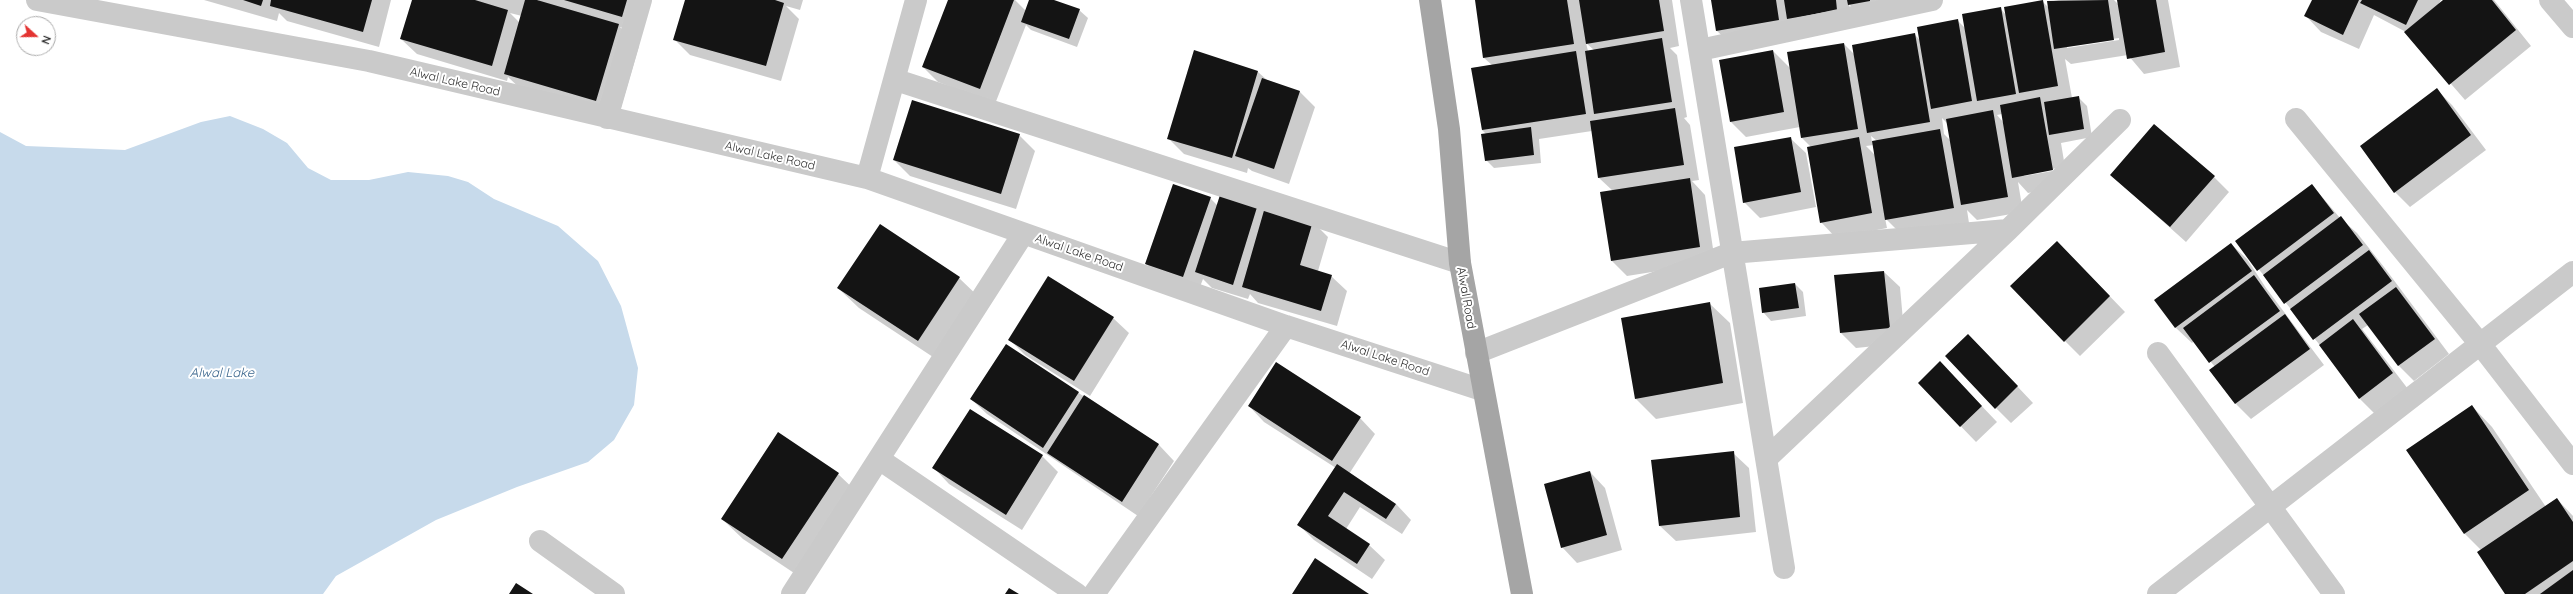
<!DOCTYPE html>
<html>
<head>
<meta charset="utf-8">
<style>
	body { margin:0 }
	#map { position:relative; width:2573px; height:594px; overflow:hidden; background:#fff; font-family:Quicksand,sans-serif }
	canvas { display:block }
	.north { position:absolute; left:16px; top:16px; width:40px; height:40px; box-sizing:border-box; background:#fff; border:1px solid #ababab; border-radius:50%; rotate:111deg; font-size:11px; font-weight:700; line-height:16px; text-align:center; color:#2d2d2d }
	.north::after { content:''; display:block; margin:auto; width:14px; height:18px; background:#e33331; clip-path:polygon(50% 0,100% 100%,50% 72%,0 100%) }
</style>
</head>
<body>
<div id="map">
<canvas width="2573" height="594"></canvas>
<div class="north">N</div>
</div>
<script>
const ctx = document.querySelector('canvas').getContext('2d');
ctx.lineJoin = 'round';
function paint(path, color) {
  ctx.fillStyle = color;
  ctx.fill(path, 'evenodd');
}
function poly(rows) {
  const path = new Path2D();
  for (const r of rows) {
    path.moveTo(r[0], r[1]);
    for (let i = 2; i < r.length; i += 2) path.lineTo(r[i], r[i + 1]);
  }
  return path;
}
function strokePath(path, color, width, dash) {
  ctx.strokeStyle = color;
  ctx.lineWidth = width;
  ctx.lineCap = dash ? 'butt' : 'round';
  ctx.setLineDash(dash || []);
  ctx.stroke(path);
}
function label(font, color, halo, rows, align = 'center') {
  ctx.font = font + ' Quicksand,sans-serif';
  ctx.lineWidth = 4;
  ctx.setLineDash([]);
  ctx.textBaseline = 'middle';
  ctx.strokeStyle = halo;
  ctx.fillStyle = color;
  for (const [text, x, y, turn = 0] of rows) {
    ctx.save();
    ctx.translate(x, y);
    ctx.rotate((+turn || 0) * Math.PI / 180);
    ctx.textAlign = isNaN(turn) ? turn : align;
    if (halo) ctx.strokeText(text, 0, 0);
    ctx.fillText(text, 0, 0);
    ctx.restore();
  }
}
const water = poly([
	[230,116,263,129,287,143,308,168,331,180,369,180,408,172,448,176,468,182,494,199,558,226,598,261,621,306,638,368,634,405,614,440,588,462,517,487,436,520,336,576,323,594,0,594,0,132,26,146,125,150,201,122]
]);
const shadow = poly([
	[204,0,391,0,379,47,287,21,279,13,277,21],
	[413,0,533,0,541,2,538,0,647,0,638,32,620,27,639,46,617,121,526,94,508,77,507,81,417,54,401,39],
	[510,13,522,16,520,23],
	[686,0,803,0,800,10,786,6,799,19,781,81,690,55,674,39],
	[949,0,1015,0,1026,11,1030,0,1051,0,1079,10,1088,18,1077,47,1031,30,1026,25,995,104,938,82,923,67],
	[1476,0,1672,0,1679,46,1670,48,1677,55,1687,117,1684,118,1690,125,1699,180,1692,181,1705,195,1715,262,1627,276,1612,261,1613,191,1599,178,1592,131,1539,139,1541,163,1494,168,1486,160,1486,134,1482,130,1472,68,1492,65,1484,58],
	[1586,43,1594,50,1588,51],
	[1712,0,1921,0,1864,20,1849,4,1852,25,1733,46,1717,31],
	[2059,0,2114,0,2118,4,2118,0,2168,0,2180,67,2144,74,2128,55,2071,64,2065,59,2072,98,2078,97,2087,106,2092,137,2061,143,2068,185,2028,193,2018,182,2023,212,1977,220,1967,210,1969,223,1902,235,1885,218,1887,228,1836,238,1821,222,1811,147,1802,138,1800,127,1746,137,1731,122,1773,51,1791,69,1844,44,1855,55,1914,34,1920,40,1957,20,1965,28,2000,8,2006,15,2042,1,2049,8,2048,2],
	[2119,38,2119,40,2067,48,2067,46],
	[2002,114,2003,122,1997,115],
	[1942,118,1948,124,1951,141,1944,134],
	[1871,136,1877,141,1872,142],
	[1874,145,1875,155,1866,146],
	[2058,168,2058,170,2024,176,2024,174],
	[2313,0,2441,0,2438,5,2445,0,2494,0,2531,46,2465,100,2406,32,2374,15,2359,49,2321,32,2306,16],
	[1195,52,1258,72,1267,80,1300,92,1315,107,1289,184,1252,171,1248,168,1247,173,1184,154,1168,138],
	[2437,90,2452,105,2486,150,2410,207,2395,192],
	[1019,135,1035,151,1016,209,910,176,894,160],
	[1790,138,1806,153,1816,207,1760,218,1744,202],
	[2111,175,2214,177,2229,192,2186,242],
	[2312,185,2340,218,2357,233,2384,267,2449,354,2414,381,2398,365,2368,325,2362,329,2408,389,2375,414,2360,399,2323,349,2236,241],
	[1210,198,1217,205,1258,205,1265,212,1313,222,1328,237,1318,271,1331,276,1347,291,1337,326,1258,303,1250,294,1248,299,1212,288,1203,279,1198,292,1162,279,1146,264],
	[2231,244,2247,259,2266,288,2324,365,2251,419,2236,404,2211,370,2215,367,2194,341,2192,343,2176,328,2156,300],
	[2073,258,2125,312,2080,356,2065,341],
	[1884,272,1900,287,1905,343,1856,348,1841,333],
	[959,278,980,298,939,361,859,308,838,288],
	[1795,284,1803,292,1806,316,1771,321,1763,312],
	[1709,303,1730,323,1743,403,1656,419,1636,399],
	[1113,318,1129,333,1090,396,1025,355,1009,339],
	[1006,346,1159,445,1174,461,1138,516,987,414,971,399],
	[1984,351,2033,403,2011,423,1996,408],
	[1955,378,1997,422,1976,442,1919,383],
	[1249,406,1360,418,1375,434,1349,474,1396,504,1411,520,1402,534,1360,507,1346,529,1369,545,1385,560,1372,579,1314,540,1299,525,1336,468,1264,422],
	[2472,406,2492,427,2546,507,2557,499,2573,516,2573,594,2506,594,2481,550,2465,534],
	[970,410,1042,456,1058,472,1022,530,949,484,934,468],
	[1733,453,1749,468,1756,532,1676,541,1660,526,1653,461],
	[1590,472,1605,488,1622,550,1577,563,1562,547],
	[838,474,859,494,803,579,743,539,722,519]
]);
const building = poly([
	[243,0,263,0,261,6],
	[271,0,372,0,363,32,270,6],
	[412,0,475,0,508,10,492,66,400,39],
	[525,0,537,0,619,24,596,101,504,74],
	[564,0,627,0,622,17],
	[685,0,775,0,784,3,766,66,673,40],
	[948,0,1014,0,980,89,922,67],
	[1029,0,1054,0,1080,9,1069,39,1021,22],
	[1475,0,1567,0,1574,44,1483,58],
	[1579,0,1659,0,1664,31,1586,44],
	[1711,0,1776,0,1779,20,1716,31],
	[1784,0,1836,0,1837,10,1787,19],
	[1847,0,1870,0,1870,1,1848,5],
	[2043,0,2058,86,2019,93,2004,7],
	[2108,0,2114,40,2054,49,2047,1],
	[2117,0,2156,0,2165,52,2127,59],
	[2312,0,2359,0,2343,35,2304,16],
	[2362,0,2418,0,2406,25,2360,3],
	[2443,0,2492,0,2516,30,2449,85,2404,32],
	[2001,7,2016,94,1977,101,1962,14],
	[1958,19,1972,101,1931,109,1917,27],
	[1915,33,1930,122,1867,133,1852,45],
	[1662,38,1672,102,1594,114,1585,51],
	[1844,43,1858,129,1801,138,1787,52],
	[1194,50,1258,71,1232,158,1167,139],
	[1773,50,1784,112,1730,122,1719,60],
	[1576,51,1586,114,1482,130,1471,68],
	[1262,78,1300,91,1274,169,1235,156],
	[2437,88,2471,135,2394,193,2360,146],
	[2079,96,2084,129,2049,135,2044,102],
	[2040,97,2053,170,2012,178,2000,105],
	[912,100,1020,134,1001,194,893,160],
	[1675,108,1684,165,1598,178,1590,121],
	[1993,110,2008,197,1961,205,1946,119],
	[2154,124,2215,176,2170,227,2110,175],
	[1531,127,1534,155,1485,161,1481,134],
	[1940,129,1954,208,1885,220,1872,141],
	[1791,137,1801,192,1743,203,1734,147],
	[1859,137,1872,213,1820,223,1807,147],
	[1690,178,1700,247,1611,261,1600,192],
	[1173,184,1211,197,1183,277,1145,264],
	[2312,184,2334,213,2257,271,2235,241],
	[1221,192,1258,204,1233,285,1195,272],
	[1265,207,1313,221,1300,265,1332,275,1321,311,1242,287],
	[2341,216,2363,245,2284,304,2263,275],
	[880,224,960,277,918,341,837,288],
	[2057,241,2110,296,2064,342,2010,286],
	[2231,243,2252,271,2175,328,2154,300],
	[2369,250,2392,281,2313,340,2290,309],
	[1884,271,1890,328,1840,333,1834,275],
	[2254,275,2280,311,2209,363,2183,328],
	[1048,276,1114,317,1074,381,1008,340],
	[1795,283,1799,308,1762,313,1759,288],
	[2396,287,2435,339,2398,366,2359,314],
	[1710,302,1723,383,1635,399,1621,318],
	[2285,314,2310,349,2235,404,2209,370],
	[2353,319,2393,373,2359,399,2319,345],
	[1968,334,2018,386,1995,409,1945,356],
	[1006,344,1079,392,1043,448,970,399],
	[1940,361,1982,406,1960,427,1918,383],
	[1276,362,1361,417,1332,461,1248,406],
	[1084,395,1159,444,1122,502,1047,453],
	[2472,405,2529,490,2464,534,2406,450],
	[970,409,1043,455,1006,515,932,468],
	[778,432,839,473,782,559,721,519],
	[1734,451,1740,517,1659,526,1651,460],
	[1337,464,1396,504,1386,519,1344,492,1328,516,1370,544,1357,564,1297,525],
	[1590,471,1607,535,1561,548,1544,484],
	[2557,498,2573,522,2573,561,2525,594,2505,594,2477,552],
	[1315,558,1369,594,1292,594],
	[2573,570,2573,594,2540,594],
	[516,583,533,594,509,594],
	[1009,588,1019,594,1005,594]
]);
const minor = poly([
	[37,0,369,61,867,178,1286,326,1482,390],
	[1691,0,1784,568],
	[2550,0,2573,27],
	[1700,50,1932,0],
	[896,80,1460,263],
	[607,118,641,0],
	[2296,119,2480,344,2573,464],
	[867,178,916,0],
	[1476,353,1731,253,2008,230],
	[2158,353,2334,594],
	[879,459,1077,594],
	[1766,459,2008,230,2120,120],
	[540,541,614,594],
	[792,594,1023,234],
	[1094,594,1286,326],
	[2158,594,2573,272]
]);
const major = poly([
	[1430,0,1449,129,1460,263,1522,594]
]);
const streetNames = [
	["Alwal Lake Road",455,82,13],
	["Alwal Lake Road",770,156,13],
	["Alwal Lake Road",1079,253,19],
	["Alwal Road",1466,298,80],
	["Alwal Lake Road",1385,358,18]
];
const waterNames = [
	["Alwal Lake",222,373]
];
paint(water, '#c7daeb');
paint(shadow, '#0003');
paint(building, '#141414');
strokePath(minor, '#cacaca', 22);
strokePath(major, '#a5a5a5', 22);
label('12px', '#2d2d2d', '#fff', streetNames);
label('italic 13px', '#3c678e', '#fff', waterNames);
</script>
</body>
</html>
